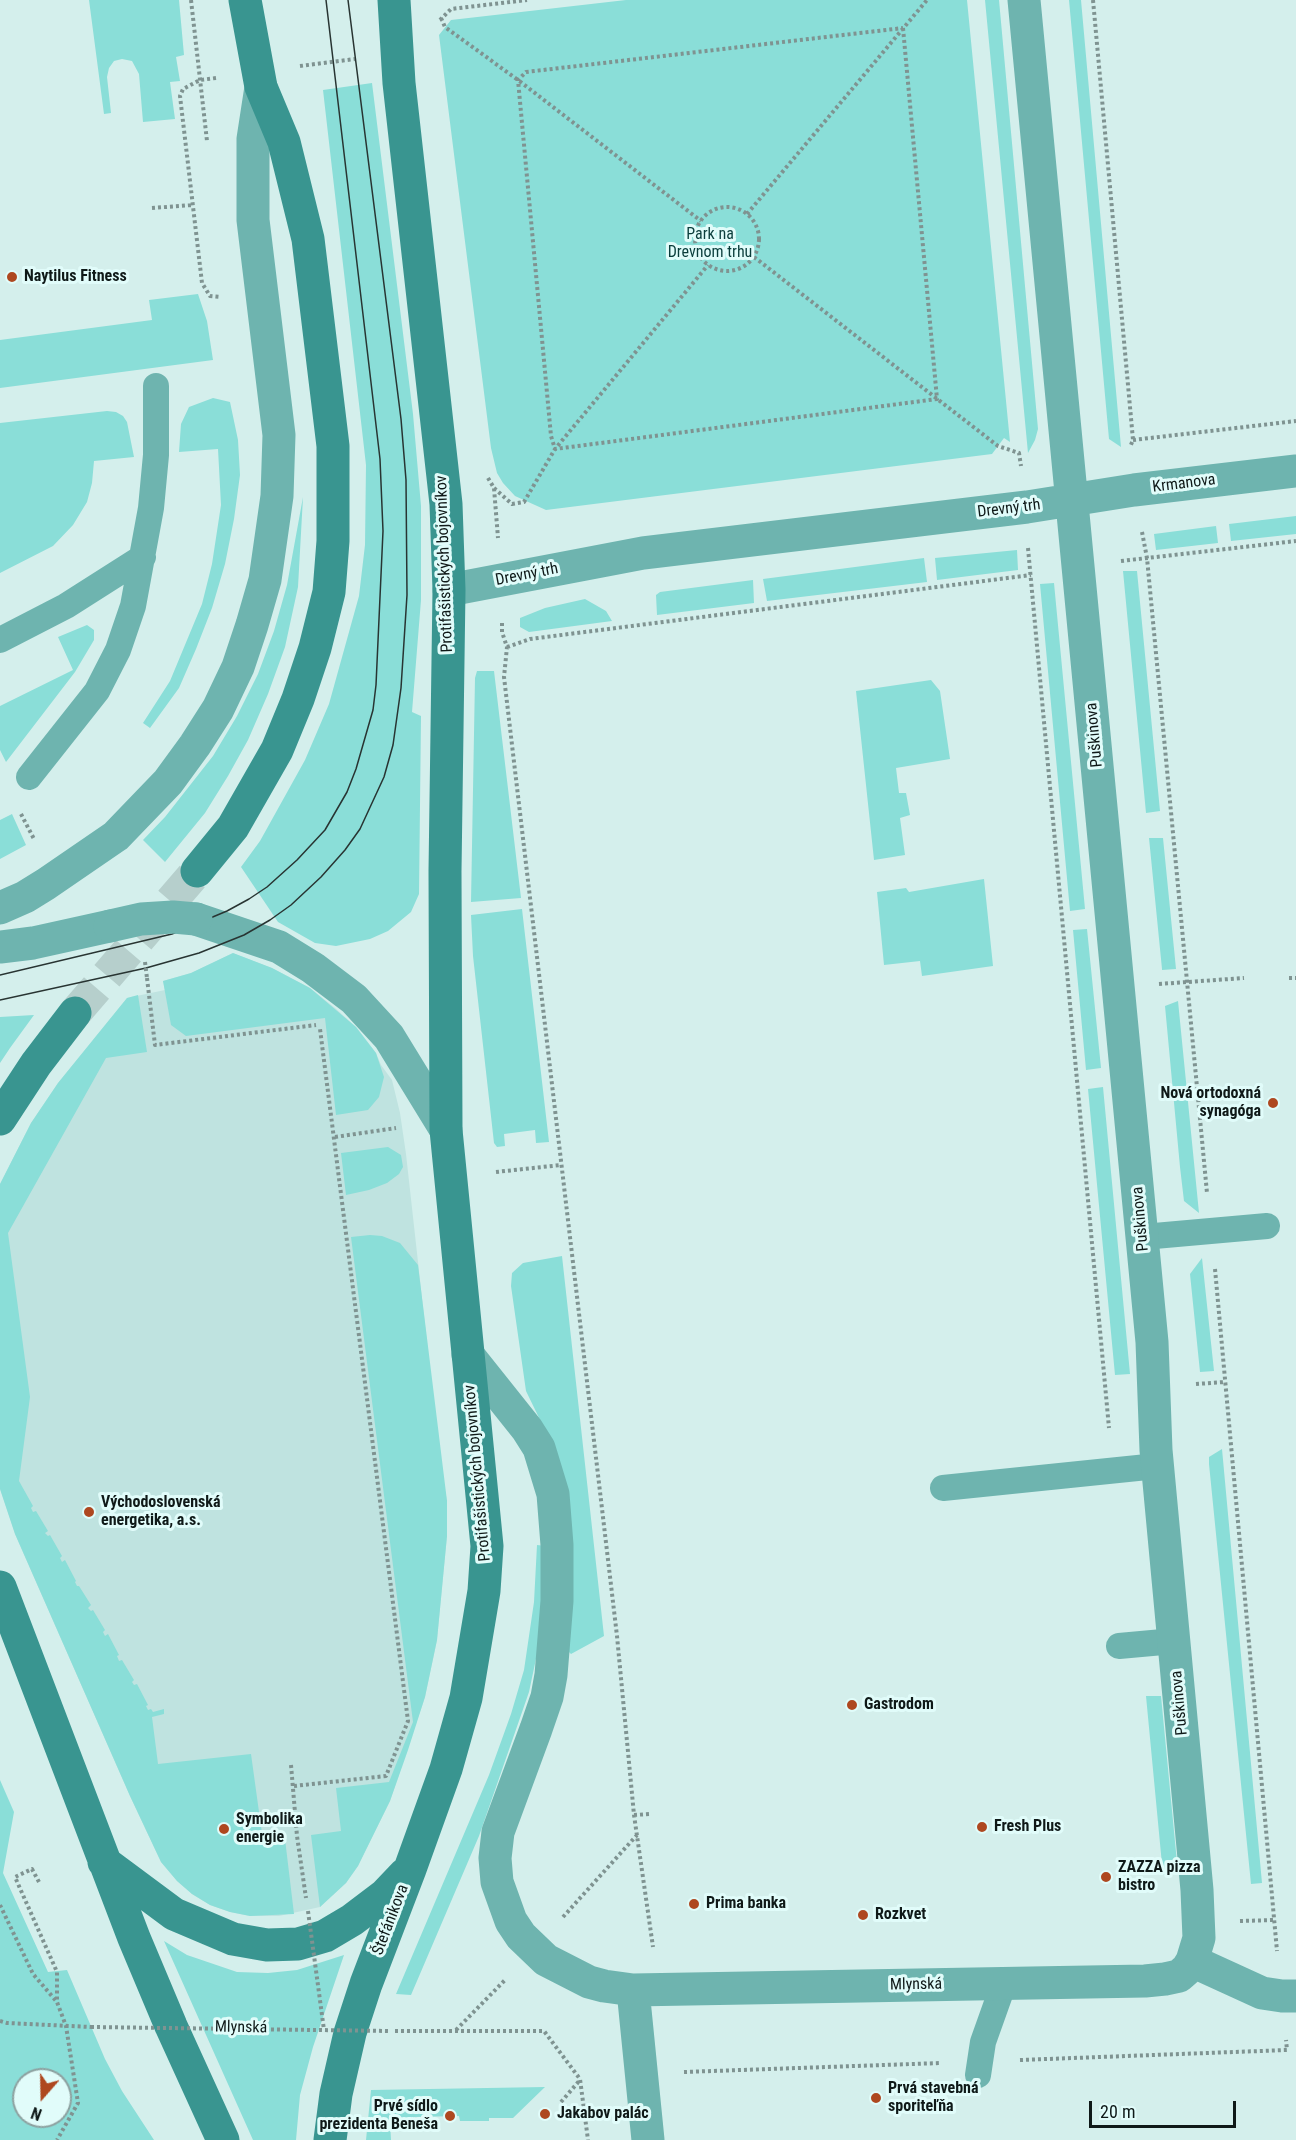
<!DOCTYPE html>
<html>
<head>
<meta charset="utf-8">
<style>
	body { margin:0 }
	#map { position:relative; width:1296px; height:2140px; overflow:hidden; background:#d4efec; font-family:"Roboto Condensed",sans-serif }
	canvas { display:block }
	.north { position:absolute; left:12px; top:2068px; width:60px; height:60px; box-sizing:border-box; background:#e1fcfa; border:2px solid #8da1a0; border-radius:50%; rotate:200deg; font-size:16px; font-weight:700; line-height:24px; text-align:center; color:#0f1918 }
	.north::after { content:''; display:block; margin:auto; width:21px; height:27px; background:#ae4820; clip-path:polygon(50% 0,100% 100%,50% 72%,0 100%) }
	.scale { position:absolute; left:1089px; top:2101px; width:147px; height:27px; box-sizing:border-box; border:3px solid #0f1918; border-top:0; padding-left:8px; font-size:18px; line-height:21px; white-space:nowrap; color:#0f1918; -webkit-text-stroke:4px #e1fcfa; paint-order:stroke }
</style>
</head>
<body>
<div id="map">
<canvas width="1296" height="2140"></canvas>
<div class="north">N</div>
<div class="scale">20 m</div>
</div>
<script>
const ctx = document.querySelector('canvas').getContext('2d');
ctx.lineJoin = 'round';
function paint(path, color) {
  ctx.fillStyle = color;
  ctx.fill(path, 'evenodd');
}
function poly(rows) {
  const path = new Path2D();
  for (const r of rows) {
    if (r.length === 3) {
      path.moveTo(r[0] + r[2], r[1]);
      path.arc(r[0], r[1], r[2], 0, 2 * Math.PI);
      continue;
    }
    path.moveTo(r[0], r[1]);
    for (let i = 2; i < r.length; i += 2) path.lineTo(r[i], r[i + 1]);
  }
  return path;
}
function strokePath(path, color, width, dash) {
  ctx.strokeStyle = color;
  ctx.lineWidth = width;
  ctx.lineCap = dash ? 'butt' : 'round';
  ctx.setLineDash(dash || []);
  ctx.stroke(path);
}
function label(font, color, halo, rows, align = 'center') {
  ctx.font = font + ' "Roboto Condensed",sans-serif';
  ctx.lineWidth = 6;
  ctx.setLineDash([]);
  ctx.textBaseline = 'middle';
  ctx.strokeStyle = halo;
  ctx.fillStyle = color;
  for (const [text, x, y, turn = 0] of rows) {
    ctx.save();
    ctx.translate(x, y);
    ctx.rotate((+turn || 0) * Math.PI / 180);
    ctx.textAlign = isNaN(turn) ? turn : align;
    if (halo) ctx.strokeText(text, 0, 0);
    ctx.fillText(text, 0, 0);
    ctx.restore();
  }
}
const built = poly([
	[233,953,272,968,310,988,335,1008,356,1027,376,1053,381,1065,392,1080,400,1113,406,1154,441,1469,447,1501,447,1536,437,1640,425,1697,390,1801,358,1866,346,1883,320,1907,279,1916,250,1916,230,1912,210,1905,192,1894,177,1881,161,1862,130,1796,15,1534,0,1489,0,1184,31,1123,58,1083,127,998,165,990,163,981,191,973]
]);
const green = poly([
	[89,0,179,0,184,55,176,57,180,81,170,82,175,119,143,122,139,74,132,61,122,59,114,61,109,68,107,77,111,113,104,114],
	[626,0,967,0,1010,442,1004,438,992,454,546,510,515,496,503,483,497,473,491,448,439,35,451,20],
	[985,0,999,0,1038,429,1035,440,1028,453],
	[1069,0,1081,0,1121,447,1109,439],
	[372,83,413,414,421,506,421,600,412,712,421,716,419,894,411,912,388,931,370,939,336,946,315,943,278,922,241,867,260,841,305,760,329,704,359,596,365,545,366,465,323,90],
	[198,294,207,321,213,360,0,388,0,340,152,320,149,300],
	[213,398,230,402,238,440,240,475,234,519,225,564,212,608,196,649,179,688,150,728,143,723,170,681,202,604,212,564,221,505,218,449,179,452,181,424,189,407],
	[107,411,116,412,123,416,127,422,134,457,94,461,92,483,87,502,73,525,53,546,0,573,0,423],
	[303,497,298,587,285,647,268,694,248,740,228,776,205,813,165,862,143,840,165,817,213,756,237,716,258,674,274,631,287,585],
	[1296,516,1296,534,1231,541,1229,524],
	[1216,526,1218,543,1156,550,1154,534],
	[1017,550,1018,570,937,580,935,558],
	[924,558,927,582,767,601,763,579],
	[1123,571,1137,571,1160,811,1146,813],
	[753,580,754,603,657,615,656,595,660,592],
	[1054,583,1085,909,1070,911,1040,584],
	[585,599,606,611,612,621,529,632,520,627,520,618,545,608],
	[87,625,94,630,94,640,75,672,6,762,0,750,0,706,73,670,58,637],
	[477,671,494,671,521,898,471,902,475,678],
	[931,680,940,691,950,759,896,768,899,793,906,793,910,815,900,818,905,855,874,860,856,691],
	[12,814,26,845,0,859,0,820],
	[1149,838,1163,838,1176,969,1162,970,1162,969],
	[984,879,993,966,922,976,920,961,884,965,877,892,906,888,909,892],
	[522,909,549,1142,536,1143,535,1130,504,1134,505,1146,497,1147,494,1143,473,956,471,915],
	[1087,929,1101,1068,1086,1070,1073,930],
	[233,953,272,968,310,988,356,1027,376,1053,384,1077,379,1097,368,1110,336,1115,325,1018,186,1036,171,1025,163,981,191,973],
	[138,995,147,1052,106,1058,8,1233,30,1397,19,1481,33,1506,31,1508,33,1512,36,1511,48,1531,45,1533,48,1536,50,1535,62,1556,60,1558,62,1562,65,1560,76,1581,75,1582,77,1586,79,1586,91,1605,88,1608,91,1611,93,1610,105,1630,103,1632,105,1636,108,1634,119,1655,117,1656,119,1661,122,1660,134,1680,132,1682,134,1685,137,1684,148,1705,146,1706,148,1710,151,1709,153,1712,164,1709,164,1714,152,1717,158,1764,251,1754,263,1841,285,1839,294,1914,250,1916,230,1912,210,1905,192,1894,177,1881,161,1862,130,1796,15,1534,0,1489,0,1184,31,1123,58,1083,127,998],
	[1178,1001,1199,1213,1184,1201,1180,1167,1165,1006],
	[34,1015,10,1048,0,1063,0,1017],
	[1103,1087,1130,1374,1115,1375,1088,1089],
	[388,1147,401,1155,403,1167,399,1174,387,1183,369,1190,346,1195,341,1153],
	[370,1235,382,1236,400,1243,418,1265,447,1501,447,1536,437,1640,425,1697,408,1750,390,1801,358,1866,346,1883,320,1907,311,1835,341,1831,336,1788,389,1782,413,1722,351,1237],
	[562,1256,604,1636,571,1654,569,1652,543,1426,526,1391,511,1286,512,1273,523,1263],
	[1202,1258,1214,1371,1200,1372,1190,1274],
	[1222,1449,1262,1883,1251,1884,1209,1464,1209,1457],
	[537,1545,546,1546,541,1635,529,1692,479,1836,411,1995,396,1994,489,1775,511,1714,524,1670,534,1602],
	[1146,1696,1161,1696,1178,1873,1163,1875],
	[0,1780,14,1812,3,1873,48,1972,67,1970,105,2059,122,2091,154,2140,0,2140],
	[24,2080,60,2080,60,2116,24,2116],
	[164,1941,187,1955,237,1972,268,1973,297,1970,344,1955,313,2047,300,2095,296,2140,253,2140],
	[545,2087,513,2118,489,2118,489,2121,460,2121,459,2116,414,2117,413,2122,390,2122,391,2140,366,2140,371,2090]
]);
const secondaryTunnel = poly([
	[75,1013,197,871]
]);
const path = poly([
	[191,0,207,141],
	[1093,0,1133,440,1130,447],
	[441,18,445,27,518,80,701,221],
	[440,20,451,9,527,0],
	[903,28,937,399,555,449,551,436,518,80,526,72,903,28],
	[300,66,355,59],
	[216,78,200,80,183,89,180,96,202,283,210,296,221,297],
	[727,239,32],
	[152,208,193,205],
	[747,214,927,0],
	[754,257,998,446,1019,453,1021,466],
	[1133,440,1296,421],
	[488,478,494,488,498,538],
	[494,488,512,504,524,502,555,449,708,265],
	[1142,532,1147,558,1207,1193],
	[1028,548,1109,1428],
	[1121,561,1296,541],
	[502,623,502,632,507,647,504,677,617,1636,634,1815,653,1947],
	[507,647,530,639,1031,575],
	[21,814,34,839],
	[147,978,155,1045,316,1025],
	[1289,978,1296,978],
	[1159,984,1244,978],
	[335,1137,396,1128],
	[496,1172,561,1165],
	[1215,1269,1277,1951],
	[1196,1384,1225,1382],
	[291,1765,297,1836,306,1898],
	[294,1786,386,1776,408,1721,320,1029],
	[634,1815,650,1814],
	[39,1882,32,1869,15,1877,57,1972,57,2002,66,2026,78,2103,57,2140],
	[0,1905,33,1974,57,2002],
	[563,1917,637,1835],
	[1240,1921,1274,1920],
	[0,2021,7,2023,91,2027],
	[456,2030,506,1979],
	[395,2031,544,2031,580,2079,588,2140],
	[1020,2060,1287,2050,1286,2040],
	[684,2072,941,2063],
	[561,2102,580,2080]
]);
const lane = poly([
	[0,640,66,606,143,557],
	[29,777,97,691,118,650,133,606,151,508,156,455,156,386],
	[1143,1237,1267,1226],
	[943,1488,1157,1466],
	[1119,1646,1174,1641],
	[978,2075,983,2042,1004,1983]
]);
const street = poly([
	[449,590,643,553,1027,507,1134,490,1296,471],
	[0,908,25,897,46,884,116,836,168,782,195,745,218,709,238,667,252,625,265,580,277,496,279,435,253,220,253,139,261,87],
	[196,919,279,947,313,968,354,999,389,1037,446,1130],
	[0,947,33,943,110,926],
	[468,1355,527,1429,539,1448,553,1494,557,1545,557,1601,551,1675,547,1697,536,1729,498,1832,495,1858,497,1882,511,1921,521,1936,546,1960,589,1982,604,1986,633,1990,1145,1981,1165,1979,1179,1976,1187,1969,1192,1961,1199,1938,1197,1890,1156,1450,1152,1342,1024,0],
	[1192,1961,1262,1993,1282,1996,1296,1996],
	[633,1990,648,2140]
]);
const secondary = poly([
	[197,871,233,827,277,750,298,699,315,648,329,592,333,541,333,446,308,239,284,142,261,87,245,0],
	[0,1119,36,1064,75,1013],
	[0,1587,134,1938,171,2026,223,2140],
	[104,1862,174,1914,233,1939,267,1945,298,1944,325,1936,352,1920,385,1895,405,1874],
	[330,2140,336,2094,350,2033,366,1984,410,1869,446,1769,466,1698,484,1591,487,1546,446,1130,445,871,449,590,446,504,399,83,394,0]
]);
const tram = poly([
	[0,975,172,934,227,911,249,899,267,887,297,860,325,830,347,792,356,769,373,710,376,685,383,531,380,459,326,0],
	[0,1000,146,968,199,953,244,935,270,920,291,905,321,877,345,850,360,829,384,777,393,745,401,688,407,595,406,480,401,419,348,0]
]);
const pathBridge = poly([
	[145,962,147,978],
	[308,1911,324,2030],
	[91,2027,391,2031]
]);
const streetBridge = poly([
	[110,926,141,919,173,917,196,919]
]);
const markers = [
	[12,277,6,"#ae4820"],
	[1273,1103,6,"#ae4820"],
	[89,1512,6,"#ae4820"],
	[852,1705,6,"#ae4820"],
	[982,1827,6,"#ae4820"],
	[224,1829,6,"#ae4820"],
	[1106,1877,6,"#ae4820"],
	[694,1904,6,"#ae4820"],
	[863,1915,6,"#ae4820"],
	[876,2098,6,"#ae4820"],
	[545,2114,6,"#ae4820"],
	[450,2116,6,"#ae4820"]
];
const parkNames = [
	["Park na",710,235],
	["Drevnom trhu",710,253]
];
const poiNames = [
	["Naytilus Fitness",24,277],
	["Nová ortodoxná",1261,1094,"right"],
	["synagóga",1261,1112,"right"],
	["Východoslovenská",101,1503],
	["energetika, a.s.",101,1521],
	["Gastrodom",864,1705],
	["Symbolika",236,1820],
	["energie",236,1838],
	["Fresh Plus",994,1827],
	["ZAZZA pizza",1118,1868],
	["bistro",1118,1886],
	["Prima banka",706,1904],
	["Rozkvet",875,1915],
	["Prvá stavebná",888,2089],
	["sporiteľňa",888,2107],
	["Prvé sídlo",438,2107,"right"],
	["prezidenta Beneša",438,2125,"right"],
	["Jakabov palác",557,2114]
];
const streetNames = [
	["Krmanova",1184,484,-7],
	["Drevný trh",1009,509,-7],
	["Protifašistických bojovníkov",445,564,-92],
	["Drevný trh",527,575,-11],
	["Puškinova",1095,735,-95],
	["Puškinova",1141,1219,-95],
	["Protifašistických bojovníkov",478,1473,-95],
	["Puškinova",1180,1703,-95],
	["Štefánikova",391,1920,-69],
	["Mlynská",916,1985,-1],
	["Mlynská",241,2028,1]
];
paint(built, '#bfe3e0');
paint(green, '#8aded8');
strokePath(secondaryTunnel, '#b6cfcc', 33, [33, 16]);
strokePath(path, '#7f9391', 4, [3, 3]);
strokePath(lane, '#6eb4af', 26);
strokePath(street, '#6eb4af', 33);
strokePath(secondary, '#399590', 33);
strokePath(tram, '#283432', 1.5);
strokePath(pathBridge, '#7f9391', 4, [3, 3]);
strokePath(streetBridge, '#6eb4af', 33);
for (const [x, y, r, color] of markers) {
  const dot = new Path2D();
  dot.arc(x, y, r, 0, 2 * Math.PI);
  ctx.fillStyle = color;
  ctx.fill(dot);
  strokePath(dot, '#e1fcfa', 2);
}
label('16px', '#0a3d3b', '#e1fcfa', parkNames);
label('bold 16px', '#0f1918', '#e1fcfa', poiNames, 'left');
label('16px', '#0f1918', '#e1fcfa', streetNames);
</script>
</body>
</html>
